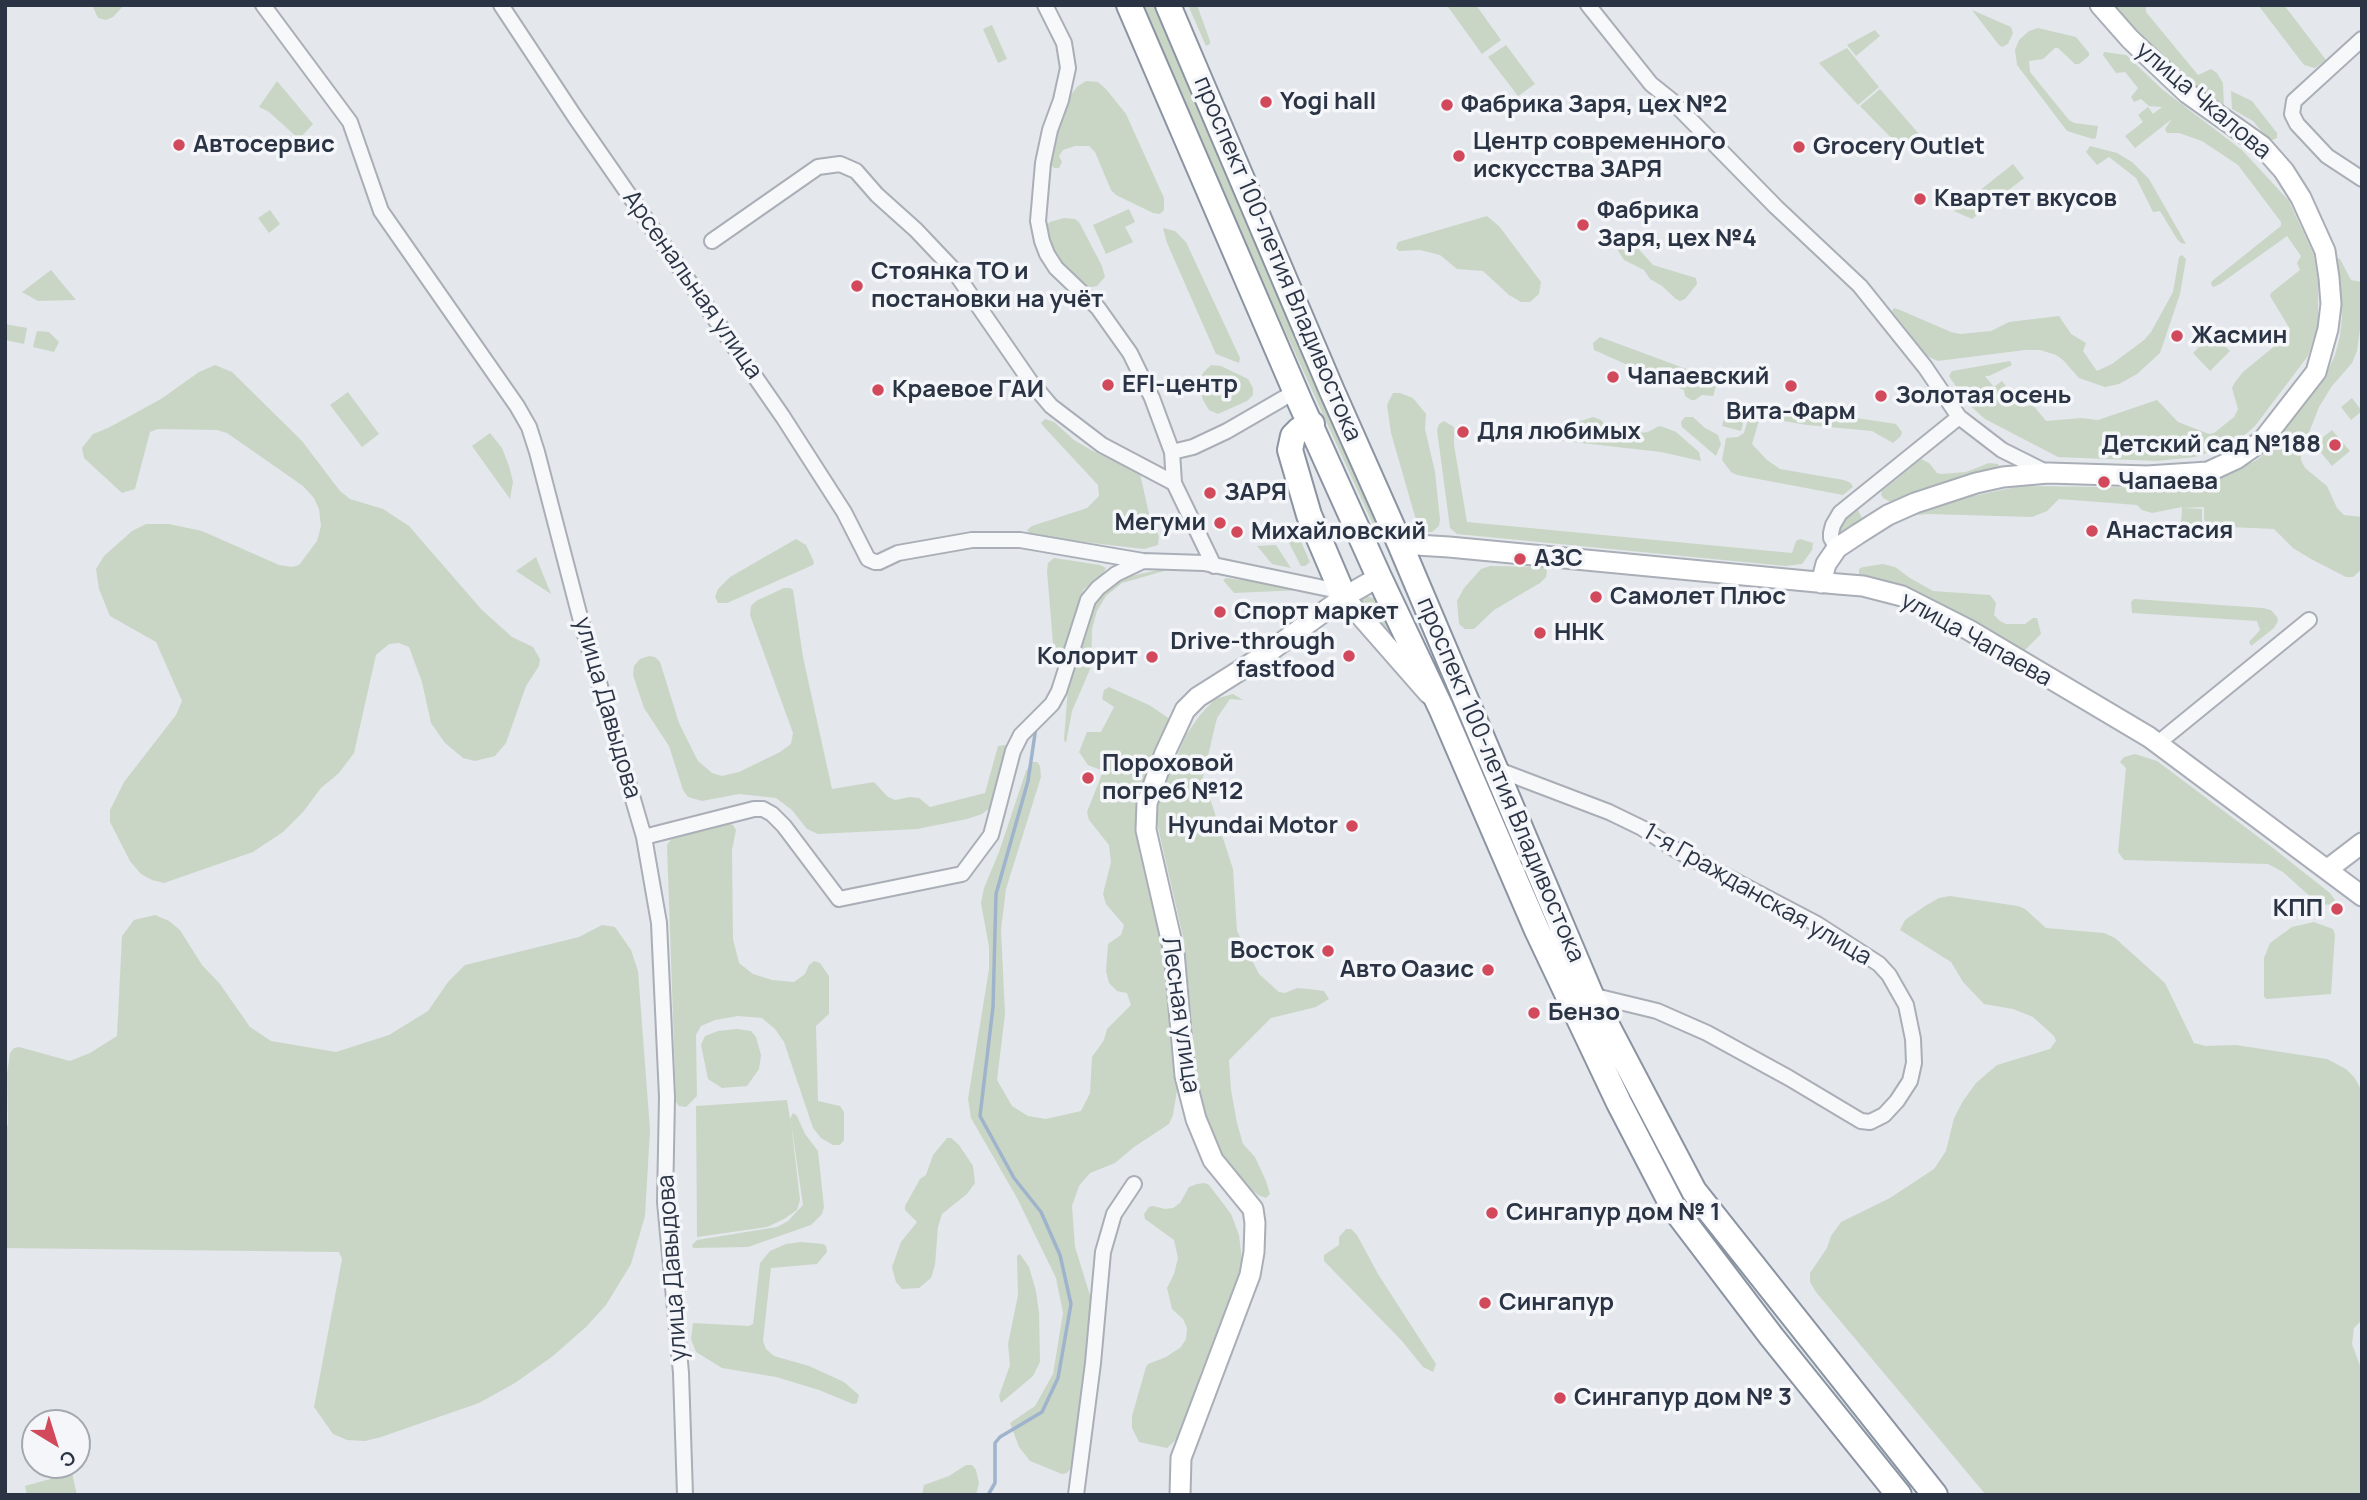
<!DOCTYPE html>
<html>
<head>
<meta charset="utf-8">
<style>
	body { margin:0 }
	#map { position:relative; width:2367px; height:1500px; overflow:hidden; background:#e4e7ec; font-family:Manrope,sans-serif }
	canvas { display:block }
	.frame { position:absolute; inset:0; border:7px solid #2b3445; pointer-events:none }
	.north { position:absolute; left:21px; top:1409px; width:70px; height:70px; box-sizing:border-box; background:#f4f6f9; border:2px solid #a4a8b1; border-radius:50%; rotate:142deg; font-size:19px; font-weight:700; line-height:28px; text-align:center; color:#2b3445 }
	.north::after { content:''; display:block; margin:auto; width:24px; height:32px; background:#d1495b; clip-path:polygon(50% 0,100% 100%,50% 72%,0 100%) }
</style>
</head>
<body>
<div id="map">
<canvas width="2367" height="1500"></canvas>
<div class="frame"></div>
<div class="north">С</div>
</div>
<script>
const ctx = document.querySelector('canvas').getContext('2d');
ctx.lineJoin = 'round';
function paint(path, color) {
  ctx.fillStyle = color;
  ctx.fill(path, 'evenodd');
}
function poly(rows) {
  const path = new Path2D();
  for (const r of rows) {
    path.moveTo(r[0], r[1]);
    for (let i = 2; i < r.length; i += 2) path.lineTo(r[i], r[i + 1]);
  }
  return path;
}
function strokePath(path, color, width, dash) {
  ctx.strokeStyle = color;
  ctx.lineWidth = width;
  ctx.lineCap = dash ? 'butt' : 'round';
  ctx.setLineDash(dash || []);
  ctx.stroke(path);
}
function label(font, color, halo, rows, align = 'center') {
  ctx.font = font + ' Manrope,sans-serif';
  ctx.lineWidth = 7;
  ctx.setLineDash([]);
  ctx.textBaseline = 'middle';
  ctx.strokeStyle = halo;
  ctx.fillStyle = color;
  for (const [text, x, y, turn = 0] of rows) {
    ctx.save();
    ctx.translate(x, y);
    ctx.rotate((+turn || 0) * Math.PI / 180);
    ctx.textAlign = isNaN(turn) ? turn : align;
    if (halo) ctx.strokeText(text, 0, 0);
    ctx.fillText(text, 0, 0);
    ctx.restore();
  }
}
const green = poly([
	[92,5,124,5,113,17,106,20,98,18],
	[1142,5,1155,5,1378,526,1375,529,1257,269],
	[1188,5,1197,5,1210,41,1210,44,1206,46],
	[1450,5,1476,5,1501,40,1482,54,1448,7],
	[2113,5,2146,5,2146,12,2198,75,2211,69,2217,73,2223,83,2224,106,2220,106,2182,76],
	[2258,5,2284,5,2326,60,2315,68,2304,65],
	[1972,10,2011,27,2013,33,2008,44,2002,47,1999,45],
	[992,25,1007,59,998,63,983,29],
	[2038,28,2076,37,2089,53,2089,56,2079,64,2075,64,2058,48,2055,48,2043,59,2029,61,2030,72,2069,120,2074,123,2098,126,2096,138,2093,139,2067,131,2017,65,2015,50,2019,40,2029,31],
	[1875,30,1880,36,1856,56,1847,45],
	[1506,45,1535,84,1518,96,1488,57],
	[1847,48,1879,87,1858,105,1819,63],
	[2104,52,2126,55,2163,90,2242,150,2289,201,2314,255,2318,282,2318,324,2308,356,2255,426,2246,434,2222,448,2195,457,2157,461,2058,457,1985,419,1967,403,1949,376,1952,371,2010,361,2012,365,1989,376,1985,376,1994,387,2002,381,2022,407,2033,405,2046,421,2081,418,2098,420,2157,400,2178,422,2209,434,2214,433,2234,417,2238,409,2232,388,2235,382,2243,372,2288,335,2290,329,2270,296,2271,293,2300,270,2297,263,2301,256,2287,236,2220,284,2213,287,2211,284,2212,281,2281,226,2281,222,2238,165,2202,141,2179,133,2167,133,2165,129,2172,119,2135,148,2125,136,2143,122,2138,115,2148,107,2153,114,2162,107,2149,106,2141,99,2134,102,2131,97,2138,88,2125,72,2116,73,2103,55],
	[277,81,313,124,299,139,269,112,259,107],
	[1086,81,1098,82,1106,89,1126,114,1164,198,1164,210,1160,214,1153,213,1116,195,1111,190,1095,152,1089,146,1075,146,1063,150,1059,156,1062,162,1059,168,1054,168,1051,165,1050,152,1069,97,1078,86],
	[1880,89,1919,134,1902,149,1860,106],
	[2231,91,2252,101,2277,133,2277,138,2270,141,2253,121,2232,109],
	[2090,146,2117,153,2132,162,2149,179,2186,244,2181,243,2177,239,2160,211,2153,212,2136,178,2109,157,2097,165,2086,152],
	[2013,164,2024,178,1972,219,1954,211],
	[1129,209,1135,222,1125,227,1133,242,1106,254,1093,225],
	[270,210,280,224,269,233,258,218],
	[1487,216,1499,226,1541,282,1539,294,1530,302,1521,302,1509,295,1483,271,1457,269,1440,255,1420,250,1399,251,1396,248,1398,242],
	[1064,218,1075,219,1079,222,1102,266,1105,277,1097,286,1086,288,1071,277,1045,242,1046,226,1050,222],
	[1163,228,1175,231,1186,242,1240,358,1239,363,1216,354,1167,243],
	[1626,240,1634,244,1653,265,1696,278,1697,284,1685,299,1680,301,1676,299,1662,286,1650,279,1644,270,1624,260,1617,249],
	[2182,255,2186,259,2180,294,2160,353,2137,374,2119,384,2105,387,2079,378,2063,360,2056,355,2040,350,2025,350,1938,361,1927,356,1892,311,1894,308,1900,310,1951,332,1960,334,1991,331,2009,322,2059,316,2071,334,2086,343,2083,351,2097,371,2112,364,2144,340,2151,332,2173,292,2179,257],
	[2336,258,2340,259,2351,280,2362,282,2362,314,2357,351,2352,363,2332,386,2319,407,2301,453,2301,460,2305,468,2327,486,2337,508,2344,515,2362,517,2362,569,2353,577,2346,577,2311,559,2293,548,2274,529,2208,526,2204,519,2204,507,2183,508,2202,509,2202,525,2181,524,2182,507,2152,513,2142,510,2137,505,2059,499,2047,511,2032,517,1928,514,1906,516,1939,503,2021,486,2184,488,2211,482,2255,461,2267,452,2290,423,2326,375,2335,355,2340,336,2342,317,2335,260],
	[51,270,76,300,38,301,22,292],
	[5,324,27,328,24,344,5,340],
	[37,331,49,332,59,342,54,352,33,347],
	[2213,333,2230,351,2210,371,2193,353],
	[1600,337,1716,380,1717,383,1713,396,1702,395,1695,400,1691,400,1685,396,1684,390,1594,350,1593,343],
	[215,365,232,372,302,441,340,491,350,499,383,509,409,526,482,610,512,637,533,647,540,659,539,666,526,686,506,743,495,756,475,761,463,758,445,743,431,723,422,682,409,647,399,643,389,644,376,655,354,753,339,773,321,788,303,812,283,832,253,852,164,883,152,880,141,874,130,861,110,822,110,810,124,782,176,715,182,701,156,642,110,616,99,589,96,569,104,556,132,531,146,524,169,524,202,531,279,565,292,567,299,565,317,541,321,526,319,509,314,498,303,486,227,433,217,430,158,429,150,432,135,489,122,493,84,458,82,448,93,434,108,428,161,399,199,372],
	[1211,365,1221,366,1248,379,1253,388,1253,395,1247,401,1218,414,1209,410,1203,400,1199,385,1203,373],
	[348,392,379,434,362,447,330,405],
	[1393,393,1400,393,1413,398,1426,414,1425,429,1435,472,1440,520,1439,526,1432,532,1425,532,1416,520,1391,433,1387,405],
	[2352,398,2362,411,2351,420,2341,407],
	[1756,403,1896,424,1902,432,1901,436,1893,443,1872,431,1807,425,1760,417,1752,444,1767,460,1780,469,1844,480,1851,483,1853,487,1843,495,1737,475,1731,472,1722,460,1726,438,1738,437,1744,433,1752,406],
	[1725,415,1744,420,1741,431,1722,426],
	[1593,417,1601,420,1610,430,1638,433,1648,432,1659,426,1666,428,1676,432,1699,452,1701,461,1661,452,1538,438,1532,433,1537,426,1565,426],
	[1685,417,1693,417,1705,428,1718,435,1721,444,1716,456,1682,427,1681,422],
	[1045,419,1054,422,1074,440,1091,450,1140,474,1151,522,1159,536,1158,545,1144,549,1058,539,1029,533,1027,530,1032,526,1087,508,1099,496,1098,485,1044,427,1041,423],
	[1444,421,1454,427,1454,445,1467,522,1792,553,1796,541,1800,539,1813,543,1812,550,1802,564,1785,566,1457,534,1450,528,1437,430,1439,424],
	[2332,430,2350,451,2332,466,2314,444],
	[490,433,502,448,509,466,513,482,510,499,472,446],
	[1921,459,1929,463,1937,473,1941,474,1966,472,1989,463,1998,464,2001,470,1934,485,1891,502,1883,498,1881,494,1882,491],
	[1857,508,1862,518,1845,531,1840,532,1842,520],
	[1299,537,1310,562,1305,566,1301,566,1288,541],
	[796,539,806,545,814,562,813,565,727,603,718,603,715,597,718,589,730,577],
	[1276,545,1291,568,1272,564,1257,546],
	[536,557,551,594,516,571],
	[1054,558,1100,565,1106,568,1103,574,1083,590,1077,618,1065,647,1061,650,1057,650,1053,643,1047,571,1048,563],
	[1883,564,1895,567,1910,578,1933,591,1990,595,1996,603,1994,615,2000,621,2006,624,2025,624,2033,618,2037,618,2041,634,2025,650,2015,648,1859,574,1859,569,1863,567],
	[1490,566,1544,567,1547,570,1546,577,1540,583,1494,610,1474,629,1465,629,1459,624,1457,601,1464,588,1481,569],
	[1162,569,1164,571,1122,583,1106,596,1097,611,1092,629,1091,667,1072,711,1066,743,1064,740,1068,687,1096,598,1118,579],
	[1226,578,1302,588,1302,590,1234,593,1223,580],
	[784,588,790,588,793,590,803,657,832,789,874,782,888,797,895,800,910,797,919,798,930,807,985,793,998,746,1005,745,1008,747,995,800,991,807,982,814,967,819,917,829,818,834,807,829,792,810,776,798,739,794,702,801,688,797,683,790,669,746,644,708,633,675,634,666,640,659,649,656,655,657,660,662,679,723,698,761,712,773,722,776,739,772,780,752,791,744,793,733,750,615,751,606,756,601],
	[1367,596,1377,600,1396,636,1392,640,1360,603,1361,597],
	[2134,599,2263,608,2271,610,2277,617,2278,621,2274,628,2251,646,2249,642,2260,630,2257,621,2132,613,2131,602],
	[1109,687,1149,705,1170,719,1145,781,1179,1078,1173,1115,1169,1124,1134,1147,1115,1163,1090,1173,1079,1186,1072,1206,1075,1247,1093,1305,1086,1394,1072,1467,1067,1473,1062,1474,1030,1461,1019,1447,1010,1423,1035,1406,1053,1374,1063,1313,1056,1278,1017,1198,971,1118,968,1099,989,969,989,947,981,903,984,888,999,852,1026,771,1031,762,1037,762,1040,766,1041,777,1006,889,1001,930,1005,1014,997,1080,1012,1106,1028,1116,1046,1119,1081,1111,1090,1093,1092,1057,1104,1040,1107,1029,1131,1005,1127,993,1117,991,1109,983,1106,971,1108,944,1121,935,1124,925,1106,904,1103,894,1111,862,1109,845,1089,820,1087,812,1102,774,1101,770,1088,765,1079,752,1087,732,1101,732,1114,707,1102,699,1104,690],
	[1233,694,1243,700,1230,699,1217,718,1203,777,1233,869,1237,931,1259,974,1279,992,1285,993,1297,988,1309,989,1324,991,1329,999,1316,1007,1271,1018,1229,1060,1231,1090,1237,1123,1243,1144,1255,1157,1266,1181,1270,1194,1266,1198,1258,1195,1231,1172,1203,1115,1194,1084,1193,1034,1184,941,1155,814,1159,798,1186,735,1200,715,1215,699],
	[2135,754,2157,761,2273,848,2330,893,2335,900,2332,904,2323,905,2315,901,2283,872,2268,864,2124,860,2118,852,2126,768,2120,762,2124,757],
	[728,823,733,825,736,830,732,850,733,939,739,963,753,974,772,980,794,982,805,974,809,965,814,961,820,963,829,976,829,1014,816,1026,818,1101,840,1106,844,1112,844,1140,840,1145,833,1145,821,1138,813,1128,784,1042,775,1029,762,1018,738,1016,715,1020,701,1026,696,1035,697,1096,686,1107,679,1106,676,1102,667,845,672,838,680,835],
	[1950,896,2018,906,2025,909,2046,928,2104,933,2115,938,2165,983,2194,1043,2206,1046,2236,1045,2327,1059,2346,1069,2354,1077,2362,1091,2362,1320,2354,1328,2352,1344,2362,1371,2362,1495,1986,1495,1816,1292,1810,1282,1810,1273,1827,1248,1831,1236,1841,1222,1890,1198,1934,1169,1946,1151,1954,1118,1963,1101,1976,1083,1997,1065,2050,1049,2056,1041,2054,1036,2033,1017,2013,1009,1984,1004,1963,982,1951,962,1900,930,1905,920,1925,906,1939,898],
	[155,915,169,921,180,930,202,965,220,984,250,1027,271,1041,336,1052,389,1035,428,1011,448,982,465,965,579,937,602,925,615,927,631,950,638,971,650,1130,645,1216,631,1264,606,1305,586,1327,553,1356,515,1383,479,1403,381,1437,365,1441,347,1440,333,1434,314,1407,342,1259,339,1252,5,1248,5,1136,8,1123,7,1074,10,1053,14,1048,19,1047,70,1061,90,1053,117,1036,122,936,134,920],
	[2314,922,2333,929,2335,935,2331,994,2267,999,2264,997,2264,958,2270,943,2292,927],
	[737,1029,751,1031,756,1037,761,1055,759,1069,747,1086,722,1088,708,1079,701,1045,705,1036,718,1031],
	[787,1100,790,1119,793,1113,797,1116,805,1134,818,1151,824,1207,822,1214,811,1225,748,1247,693,1248,692,1245,697,1240,777,1227,788,1221,803,1205,791,1122,800,1200,797,1210,784,1219,767,1227,697,1237,696,1106],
	[947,1138,951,1138,959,1145,973,1166,975,1183,967,1194,942,1214,938,1227,935,1265,931,1278,919,1288,902,1289,896,1282,892,1267,901,1242,917,1222,905,1210,905,1206,920,1179,926,1175,933,1155],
	[1205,1183,1209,1185,1231,1214,1239,1235,1242,1260,1238,1285,1200,1374,1187,1417,1177,1439,1167,1448,1139,1442,1132,1428,1132,1416,1146,1367,1148,1364,1166,1357,1181,1347,1186,1339,1187,1328,1183,1319,1172,1309,1167,1288,1174,1274,1178,1258,1174,1240,1145,1219,1144,1214,1149,1207,1153,1206,1165,1209,1173,1208,1180,1203,1189,1187,1197,1184],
	[1346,1229,1351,1229,1357,1235,1378,1274,1436,1364,1433,1372,1423,1367,1402,1341,1324,1261,1324,1255,1339,1245,1339,1237],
	[801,1242,823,1244,826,1246,827,1252,817,1264,771,1268,763,1341,766,1349,774,1356,809,1366,844,1382,859,1395,857,1403,853,1404,819,1390,776,1377,722,1368,696,1352,691,1339,693,1323,749,1326,753,1324,760,1263,770,1251,786,1244],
	[1020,1254,1029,1267,1036,1291,1039,1313,1040,1362,1033,1376,1001,1403,999,1396,1010,1365,1008,1344,1018,1295,1017,1256],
	[966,1465,972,1465,976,1470,979,1483,976,1495,922,1495,924,1485,949,1476],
	[72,1473,77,1495,27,1495,25,1486]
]);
const stream = poly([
	[988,1495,995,1483,995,1443,1000,1437,1042,1412,1058,1378,1071,1304,1060,1255,1041,1212,1014,1178,980,1116,993,1007,996,894,1028,781,1036,727]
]);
const street = poly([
	[263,5,350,122,381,211,517,406,529,427,537,452,581,621,644,837,659,923,667,1097,665,1202,681,1373,685,1495],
	[501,5,575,117,783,417,844,512,868,559,875,562,879,562,898,553,972,540,1020,540,1143,561,1204,563,1329,589,1330,587,1341,595],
	[1045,5,1064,43,1068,68,1061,100,1050,130,1043,163,1038,221,1042,241,1047,254,1056,268,1098,308,1130,353,1152,398,1172,452,1174,483,1214,566],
	[1588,5,1651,84,1671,100,1776,207,1860,286,1925,367,1959,417,2002,450,2048,473],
	[2362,39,2294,101,2292,114,2297,124,2327,156,2362,179],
	[712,241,818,167,840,164,856,171,877,195,916,230,952,268,1030,381,1051,406,1102,445,1174,483],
	[1172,452,1193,447,1227,431,1296,391],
	[1837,548,1831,538,1831,533,1833,525,1840,513,1959,417],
	[2158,743,2309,620],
	[1496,769,1609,812,1642,828,1676,850,1817,924,1879,964,1889,975,1906,1005,1913,1039,1914,1063,1910,1081,1897,1101,1884,1115,1870,1122,1861,1121,1789,1078,1707,1033,1657,1011,1591,995],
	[644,837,754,809,763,809,772,814,784,826,839,899,962,874,991,835,1013,751,1021,735,1052,704,1059,691,1088,600,1098,588,1116,574,1143,561],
	[1076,1495,1093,1363,1103,1252,1114,1214,1134,1184]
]);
const secondary = poly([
	[1400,544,1449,547,1838,584,1863,586,1902,596,1969,630,2149,737,2362,896],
	[1821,583,1826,564,1837,548,1858,534,1888,515,1915,503,1976,483,2003,477,2048,473,2147,476,2208,472,2236,459,2263,440,2316,372,2328,329,2331,304,2329,278,2325,251,2301,198,2284,171,2262,146,2187,93,2130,39,2100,5],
	[1344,597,1429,694],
	[2328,869,2362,843],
	[1180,1495,1181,1458,1250,1275,1254,1252,1255,1223,1253,1209,1213,1160,1196,1119,1185,1076,1174,952,1146,830,1147,803,1165,753,1185,710,1198,697,1266,654,1344,597,1379,577]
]);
const highway = poly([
	[1129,5,1300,402,1379,577,1441,708,1536,928,1619,1103,1673,1207,1771,1336,1899,1495],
	[1168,5,1332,391,1400,544,1591,995,1694,1191,1935,1495],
	[1312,424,1299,430,1293,436,1290,450,1309,515,1344,597]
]);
const markers = [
	[1266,102,7,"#d1495b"],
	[1447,105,7,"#d1495b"],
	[179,145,7,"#d1495b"],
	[1799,147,7,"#d1495b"],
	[1459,156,7,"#d1495b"],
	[1920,199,7,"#d1495b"],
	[1583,225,7,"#d1495b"],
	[857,286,7,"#d1495b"],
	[2177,336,7,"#d1495b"],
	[1613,377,7,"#d1495b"],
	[1108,385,7,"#d1495b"],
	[1791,386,7,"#d1495b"],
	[878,390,7,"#d1495b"],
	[1881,396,7,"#d1495b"],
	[1463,432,7,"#d1495b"],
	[2335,445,7,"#d1495b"],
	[2104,482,7,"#d1495b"],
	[1210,493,7,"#d1495b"],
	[1220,523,7,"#d1495b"],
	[2092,531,7,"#d1495b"],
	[1237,532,7,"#d1495b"],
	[1520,559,7,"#d1495b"],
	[1596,597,7,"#d1495b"],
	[1220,612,7,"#d1495b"],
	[1540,633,7,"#d1495b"],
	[1349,656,7,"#d1495b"],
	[1152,657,7,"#d1495b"],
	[1088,778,7,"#d1495b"],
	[1352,826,7,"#d1495b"],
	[2337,909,7,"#d1495b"],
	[1328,951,7,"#d1495b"],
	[1488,970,7,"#d1495b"],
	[1534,1013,7,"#d1495b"],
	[1492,1213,7,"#d1495b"],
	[1485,1303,7,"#d1495b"],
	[1560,1398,7,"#d1495b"]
];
const streetNames = [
	["улица Чкалова",2203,101,40],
	["проспект 100-летия Владивостока",1277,259,67],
	["Арсенальная улица",692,285,55],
	["улица Чапаева",1976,640,29],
	["улица Давыдова",607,708,74],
	["проспект 100-летия Владивостока",1500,780,67],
	["1-я Гражданская улица",1757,895,30],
	["Лесная улица",1180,1015,82],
	["улица Давыдова",673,1268,-94]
];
const poiNames = [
	["Yogi hall",1280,102],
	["Фабрика Заря, цех №2",1461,105],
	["Центр современного",1473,142],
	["искусства ЗАРЯ",1473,170],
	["Автосервис",193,145],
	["Grocery Outlet",1813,147],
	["Квартет вкусов",1934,199],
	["Фабрика",1597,211],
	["Заря, цех №4",1597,239],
	["Стоянка ТО и",871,272],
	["постановки на учёт",871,300],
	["Жасмин",2191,336],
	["Чапаевский",1627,377],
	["EFI-центр",1122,385],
	["Краевое ГАИ",892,390],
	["Золотая осень",1895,396],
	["Вита-Фарм",1791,412,"center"],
	["Для любимых",1477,432],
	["Детский сад №188",2321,445,"right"],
	["Чапаева",2118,482],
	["ЗАРЯ",1224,493],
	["Мегуми",1206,523,"right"],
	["Анастасия",2106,531],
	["Михайловский",1251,532],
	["АЗС",1534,559],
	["Самолет Плюс",1610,597],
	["Спорт маркет",1234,612],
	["ННК",1554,633],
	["Drive-through",1335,642,"right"],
	["fastfood",1335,670,"right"],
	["Колорит",1138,657,"right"],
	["Пороховой",1102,764],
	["погреб №12",1102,792],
	["Hyundai Motor",1338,826,"right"],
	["КПП",2323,909,"right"],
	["Восток",1314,951,"right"],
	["Авто Оазис",1474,970,"right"],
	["Бензо",1548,1013],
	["Сингапур дом № 1",1506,1213],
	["Сингапур",1499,1303],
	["Сингапур дом № 3",1574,1398]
];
paint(green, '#c9d6c5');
strokePath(stream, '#9fb4cc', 3.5);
strokePath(street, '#a9aeb7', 18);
strokePath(secondary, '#a9aeb7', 23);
strokePath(highway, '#8b94a3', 28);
strokePath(street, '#f7f8fa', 14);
strokePath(secondary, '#fff', 19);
strokePath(highway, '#fff', 24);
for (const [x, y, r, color] of markers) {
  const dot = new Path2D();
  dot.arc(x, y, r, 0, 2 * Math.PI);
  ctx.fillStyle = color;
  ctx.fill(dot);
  strokePath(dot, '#f4f6f9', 2.5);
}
label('24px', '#2b3445', '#f4f6f9', streetNames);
label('bold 24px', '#2b3445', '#f4f6f9', poiNames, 'left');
</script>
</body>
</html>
